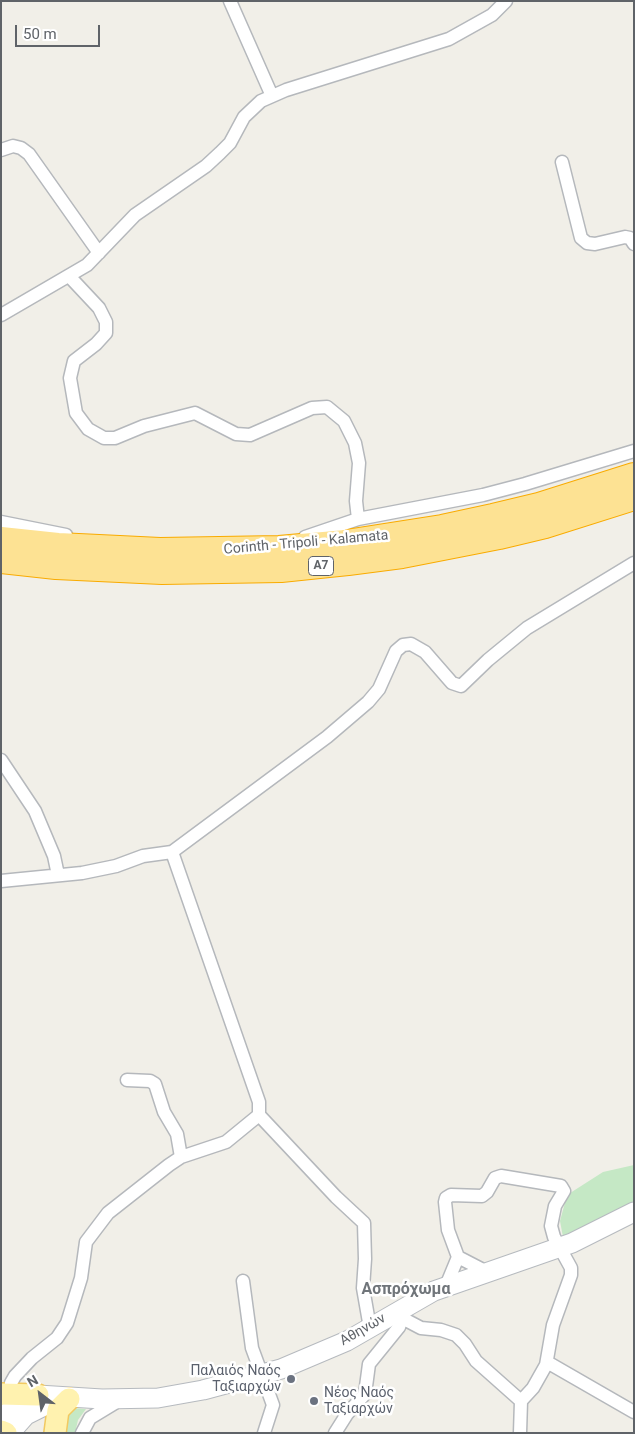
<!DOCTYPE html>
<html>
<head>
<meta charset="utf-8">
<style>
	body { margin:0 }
	#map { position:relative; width:635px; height:1434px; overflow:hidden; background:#f1efe8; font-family:Roboto,sans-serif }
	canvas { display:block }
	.frame { position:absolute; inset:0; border:2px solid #5f6368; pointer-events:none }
	.north { position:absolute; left:15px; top:1369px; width:50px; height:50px; -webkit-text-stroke:4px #fff; paint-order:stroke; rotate:330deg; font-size:14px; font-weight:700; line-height:20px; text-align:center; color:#5f6368 }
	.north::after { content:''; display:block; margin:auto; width:18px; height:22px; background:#5f6368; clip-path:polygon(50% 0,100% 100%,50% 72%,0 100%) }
	.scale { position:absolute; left:15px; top:25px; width:85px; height:22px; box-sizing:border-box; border:2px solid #5f6368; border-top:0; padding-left:6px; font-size:15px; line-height:18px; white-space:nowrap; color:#5f6368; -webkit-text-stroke:4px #fff; paint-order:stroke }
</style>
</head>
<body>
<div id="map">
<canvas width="635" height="1434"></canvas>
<div class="frame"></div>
<div class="north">N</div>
<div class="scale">50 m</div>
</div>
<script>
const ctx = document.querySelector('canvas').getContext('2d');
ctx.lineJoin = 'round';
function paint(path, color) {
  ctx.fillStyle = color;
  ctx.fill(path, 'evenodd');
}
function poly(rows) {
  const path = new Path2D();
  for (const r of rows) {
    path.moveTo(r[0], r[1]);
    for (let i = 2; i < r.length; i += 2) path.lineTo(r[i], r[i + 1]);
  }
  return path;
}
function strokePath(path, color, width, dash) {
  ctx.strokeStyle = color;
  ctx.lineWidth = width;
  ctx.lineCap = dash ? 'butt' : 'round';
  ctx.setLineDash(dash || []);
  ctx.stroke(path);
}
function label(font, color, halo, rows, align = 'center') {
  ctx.font = font + ' Roboto,sans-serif';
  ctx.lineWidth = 5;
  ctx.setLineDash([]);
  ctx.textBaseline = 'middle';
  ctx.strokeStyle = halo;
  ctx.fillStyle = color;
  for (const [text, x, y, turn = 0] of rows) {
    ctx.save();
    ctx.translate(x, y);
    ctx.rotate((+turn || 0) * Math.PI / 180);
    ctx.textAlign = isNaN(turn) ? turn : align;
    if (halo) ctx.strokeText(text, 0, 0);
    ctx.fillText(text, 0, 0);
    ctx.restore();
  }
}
const green = poly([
	[634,1165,634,1201,563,1237,560,1221,567,1195,603,1172],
	[72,1408,86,1409,78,1420,75,1433,60,1433,60,1426]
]);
const minor = poly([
	[230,1,272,96],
	[1,150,13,146,21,148,29,154,99,253],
	[562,162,581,238,587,243,595,244,625,237,630,238,634,244],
	[69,276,99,308,106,322,106,333,96,344,74,361,70,378,76,413,88,429,104,438,115,438,144,426,195,413,236,434,250,435,312,408,327,407,344,421,355,443,359,463,356,501,358,519],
	[1,315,87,265,135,215,206,166,220,153,230,143,244,117,261,101,286,90,449,39,492,15,506,1],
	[1,522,66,535],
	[305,537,358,519,483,495,525,484,634,451],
	[1,760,35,811,54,856,58,875],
	[172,852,259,1102,259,1115,336,1197,364,1223,365,1259,363,1288,370,1328],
	[1,881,82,873,116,866,143,856,172,852,327,737,368,702,379,689,396,651,403,645,411,644,425,652,452,683,461,686,488,660,527,628,634,563],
	[127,1080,150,1081,155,1084,164,1112,177,1134,181,1157],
	[458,1257,448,1230,445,1202,446,1198,451,1195,482,1196,487,1192,495,1178,501,1176,561,1186,564,1191,555,1206,551,1226,554,1237,571,1268,571,1275,553,1325,546,1365,533,1388,521,1401,520,1433],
	[243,1281,252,1348,273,1405,264,1433],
	[446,1286,458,1257,487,1272],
	[402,1318,421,1328,441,1330,456,1335,465,1344,476,1361,521,1401],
	[547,1362,634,1412],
	[10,1395,11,1383,15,1376,32,1358,57,1338,67,1323,81,1278,86,1242,108,1213,169,1165,181,1157,226,1142,259,1115],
	[82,1433,90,1418,118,1401],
	[335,1433,347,1414,365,1394,369,1364,399,1327,402,1318,402,1310]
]);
const secondary = poly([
	[1,1420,14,1406,38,1395,102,1399,158,1398,203,1390,281,1369,347,1341,434,1291,572,1243,634,1212],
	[10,1433,26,1415,56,1400]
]);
const primary = poly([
	[1,1394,38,1395],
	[1,1431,6,1433],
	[55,1433,58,1410,69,1399]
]);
const motorway = poly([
	[1,539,58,545,160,550,279,548,346,542,442,527,493,516,539,505,634,475],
	[1,561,56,567,162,572,281,570,348,563,402,556,499,537,545,526,634,498]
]);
const markers = [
	[291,1379,5,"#6b7280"],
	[314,1401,5,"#6b7280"]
];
const shields = [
	[321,566,25]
];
const shieldNames = [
	["Α7",321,566]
];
const streetNames = [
	["Corinth - Tripoli - Kalamata",306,543,-5],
	["Αθηνών",363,1330,-30]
];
const worshipNames = [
	["Παλαιός Ναός",281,1371],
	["Ταξιαρχών",281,1387],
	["Νέος Ναός",324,1393,"left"],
	["Ταξιαρχών",324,1409,"left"]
];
const quarterNames = [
	["Ασπρόχωμα",406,1290]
];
paint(green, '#c5e8c5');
strokePath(minor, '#b5b8bc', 15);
strokePath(secondary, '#b6babf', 21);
strokePath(primary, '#f2c960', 24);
strokePath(motorway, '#f9ab00', 26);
strokePath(minor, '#fff', 12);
strokePath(secondary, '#fff', 19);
strokePath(primary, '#fff2af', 21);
strokePath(motorway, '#fde293', 24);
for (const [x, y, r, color] of markers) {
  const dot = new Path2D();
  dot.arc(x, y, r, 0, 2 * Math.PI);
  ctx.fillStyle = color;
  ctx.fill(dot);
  strokePath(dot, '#fff', 2);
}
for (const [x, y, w] of shields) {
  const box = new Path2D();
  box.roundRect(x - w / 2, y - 9.5, w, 19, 4);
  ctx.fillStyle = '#fff';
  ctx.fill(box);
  strokePath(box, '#5f6368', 1);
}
label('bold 12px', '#5f6368', null, shieldNames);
label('14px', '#5f6368', '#fff', streetNames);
label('14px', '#5b616d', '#fff', worshipNames, 'right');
label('bold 16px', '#70757a', '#fff', quarterNames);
</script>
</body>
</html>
